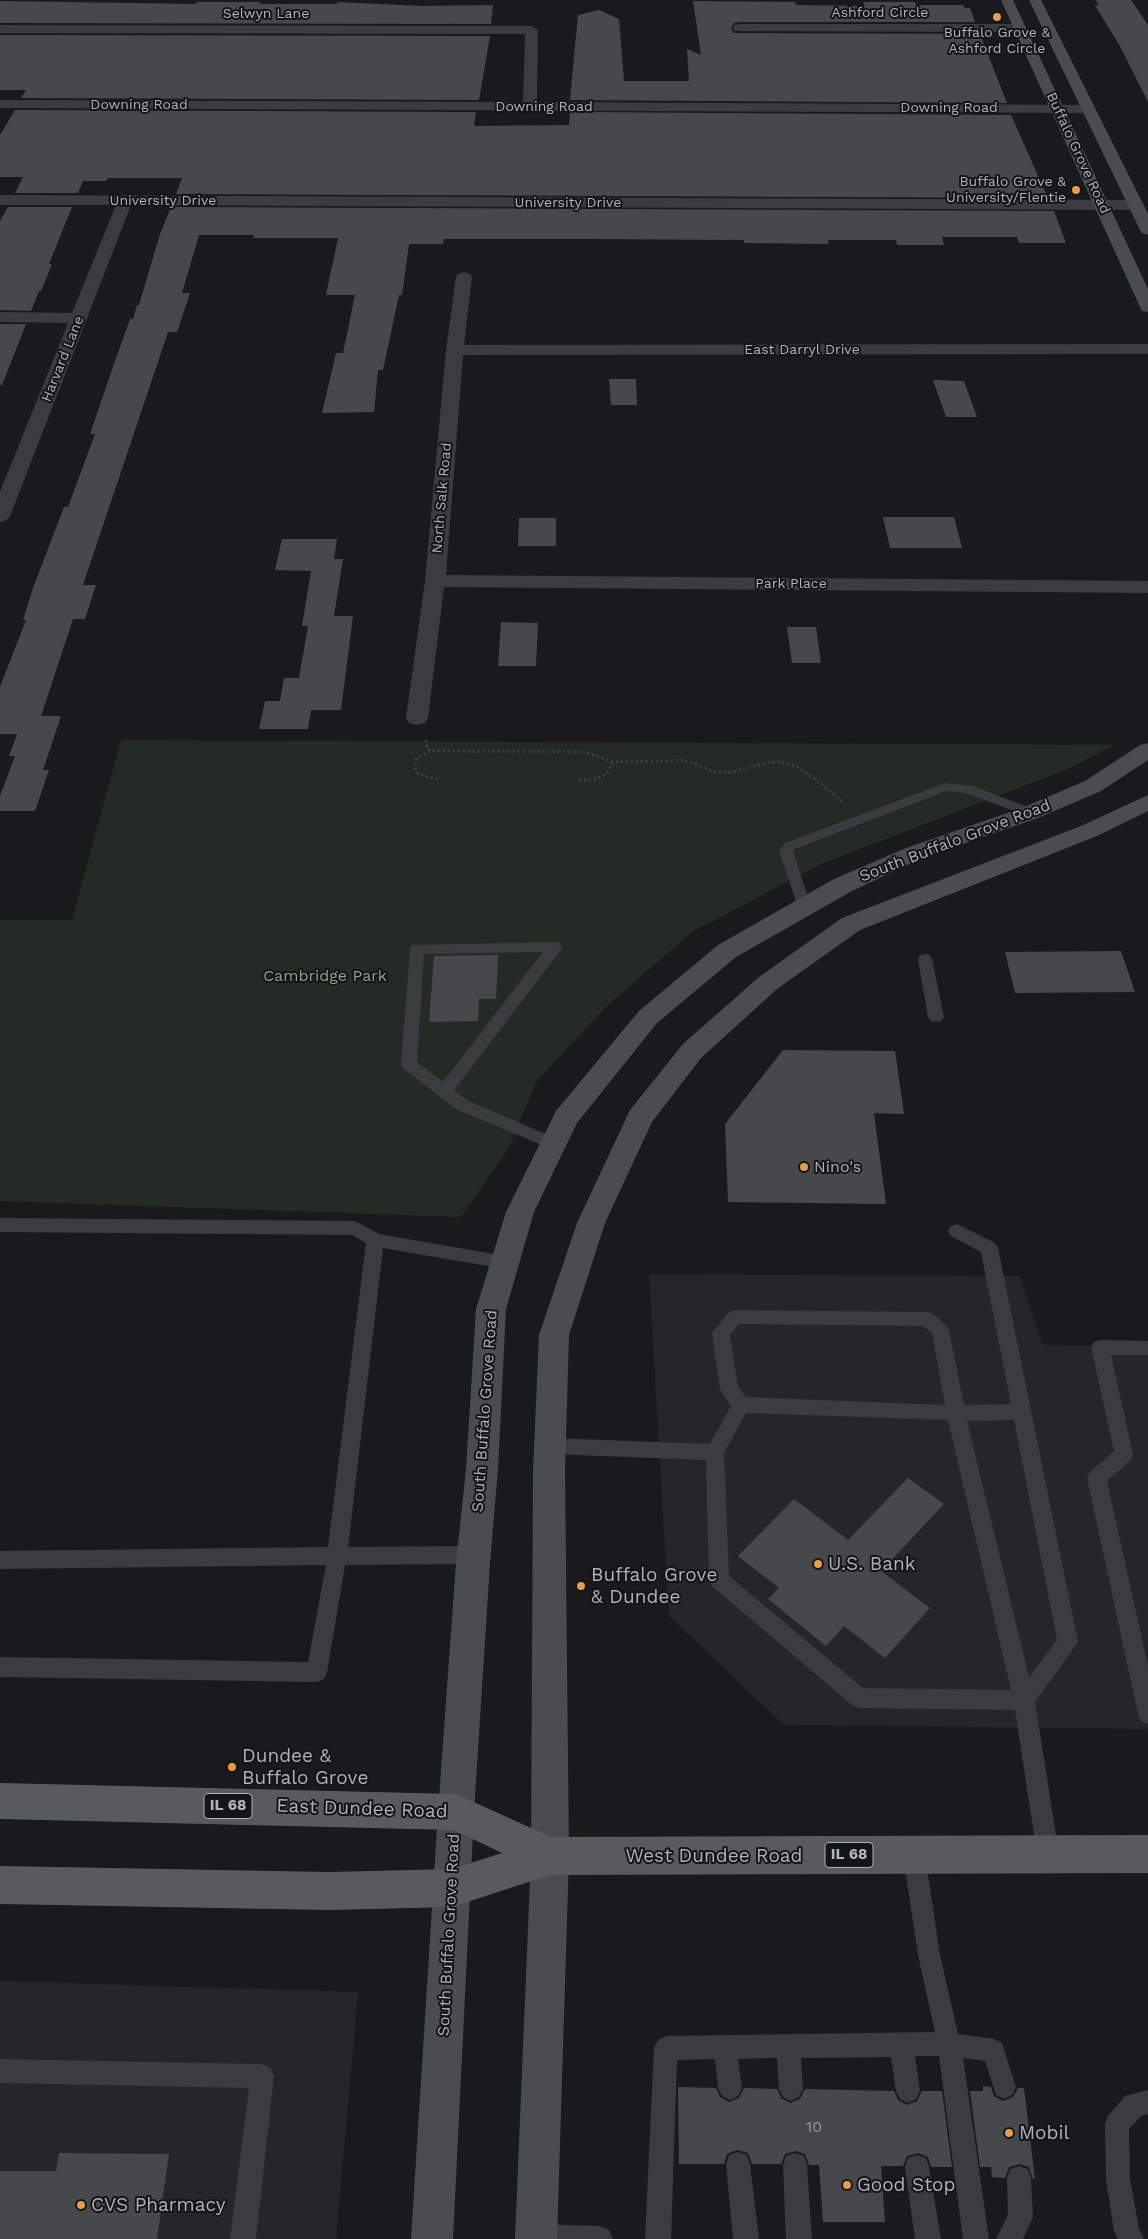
<!DOCTYPE html>
<html>
<head>
<meta charset="utf-8">
<style>
	body { margin:0 }
	canvas { display:block; background:#1a1a1c }
</style>
</head>
<body>
<canvas width="1148" height="2239"></canvas>
<script>
const ctx = document.querySelector('canvas').getContext('2d');
ctx.lineJoin = 'round';
function paint(path, color) {
  ctx.fillStyle = color;
  ctx.fill(path, 'evenodd');
}
function poly(rows) {
  const path = new Path2D();
  for (const r of rows) {
    path.moveTo(r[0], r[1]);
    for (let i = 2; i < r.length; i += 2) path.lineTo(r[i], r[i + 1]);
  }
  return path;
}
function strokePath(path, color, width, dash) {
  ctx.strokeStyle = color;
  ctx.lineWidth = width;
  ctx.lineCap = dash ? 'butt' : 'round';
  ctx.setLineDash(dash || []);
  ctx.stroke(path);
}
function label(font, color, halo, rows, align = 'center') {
  ctx.font = font + ' "Work Sans",sans-serif';
  ctx.lineWidth = 4;
  ctx.setLineDash([]);
  ctx.textBaseline = 'middle';
  ctx.strokeStyle = halo;
  ctx.fillStyle = color;
  for (const [text, x, y, turn = 0] of rows) {
    ctx.save();
    ctx.translate(x, y);
    ctx.rotate((+turn || 0) * Math.PI / 180);
    ctx.textAlign = isNaN(turn) ? turn : align;
    if (halo) ctx.strokeText(text, 0, 0);
    ctx.fillText(text, 0, 0);
    ctx.restore();
  }
}
const built = poly([
	[649,1274,1020,1276,1043,1345,1148,1346,1148,1729,784,1725,669,1616],
	[0,1981,358,1992,336,2239,0,2239]
]);
const green = poly([
	[121,740,1114,745,1068,769,821,864,692,932,607,1006,536,1082,509,1148,461,1217,0,1201,0,920,72,920]
]);
const building = poly([
	[1096,0,1131,0,1148,25,1148,102,1121,48,1095,5,1099,5],
	[0,1,196,4,197,2,260,2,259,4,337,4,337,2,422,6,493,5,491,24,0,23],
	[693,1,795,2,796,5,865,6,863,2,915,2,916,5,963,5,965,8,970,8,975,22,739,22,734,23,731,29,734,33,980,34,1007,103,570,100,578,15,599,10,619,19,624,81,689,81,687,49,701,55],
	[0,35,490,36,479,100,21,98,26,90,0,90],
	[15,110,476,112,474,125,476,126,569,125,570,112,1011,115,1048,198,176,194,182,178,108,178,106,181,83,181,78,193,15,193,23,177,0,177,0,135],
	[8,207,72,207,49,264,52,264,41,291,39,291,31,311,0,310,0,221],
	[171,207,1054,211,1066,243,1019,243,1017,237,942,237,944,245,897,245,896,240,828,240,829,244,744,243,744,240,590,239,444,239,443,244,409,244,402,295,399,295,383,370,378,370,374,412,322,413,336,353,343,353,355,295,326,295,338,238,253,238,254,235,199,235,182,293,190,293,177,332,168,332,83,585,96,585,85,619,73,619,41,716,61,716,43,770,49,770,35,811,0,811,0,796,15,756,9,756,17,734,0,734,0,687,26,620,23,620,33,588,64,507,68,507,95,434,90,434,114,364,130,319,133,319,137,305,139,305,160,234],
	[0,324,26,324,2,385,0,385],
	[609,379,636,379,637,405,611,405],
	[933,380,964,381,977,417,946,417],
	[883,517,954,517,962,548,890,548],
	[519,518,556,518,556,546,518,546],
	[282,539,337,539,334,559,343,559,334,616,353,616,341,710,311,710,308,729,259,729,265,701,280,701,284,678,299,678,308,626,302,626,311,571,275,570],
	[501,622,538,623,536,666,498,666],
	[787,627,816,627,821,663,792,663],
	[1121,951,1135,992,1015,993,1005,952],
	[498,955,496,999,479,999,478,1021,429,1022,434,956],
	[783,1050,895,1051,904,1114,874,1113,886,1204,728,1202,725,1124],
	[908,1478,944,1504,881,1571,930,1608,885,1658,844,1626,826,1646,768,1599,779,1588,738,1556,794,1499,848,1540],
	[983,2086,991,2087,994,2096,1003,2101,1013,2097,1018,2088,1024,2088,1035,2179,1033,2179,1029,2167,1020,2164,1009,2167,1005,2178,992,2177,991,2167,980,2167,970,2091,983,2091],
	[678,2087,716,2088,720,2097,729,2102,739,2098,744,2088,777,2089,781,2098,790,2103,800,2099,805,2089,894,2091,898,2100,907,2105,917,2101,922,2091,942,2091,952,2167,931,2167,928,2157,918,2153,907,2156,903,2166,881,2166,885,2222,823,2222,819,2165,809,2165,805,2154,796,2151,785,2154,781,2164,752,2164,748,2153,737,2150,727,2154,724,2164,679,2164],
	[59,2153,169,2154,157,2239,0,2239,0,2171,56,2171]
]);
const path = poly([
	[426,740,427,748,430,751,586,752,613,762,685,760,713,771,722,772,733,772,765,763,780,762,797,767,814,778,844,803],
	[430,751,416,759,415,768,417,773,440,780],
	[579,781,596,779,607,774,613,762]
]);
const service = poly([
	[945,783,973,786,1035,810,1037,813,1030,817,966,793,946,791,795,849,793,851,811,907,809,910,804,912,799,910,779,851,785,843,945,783],
	[555,942,560,943,562,947,560,951,454,1090,468,1101,560,1140,562,1144,560,1148,554,1150,456,1109,403,1068,401,1064,410,949,412,945,555,942],
	[543,952,443,1082,417,1062,424,954,543,952],
	[925,954,930,955,932,959,944,1017,941,1021,936,1022,931,1021,928,1017,918,959,920,955,925,954],
	[0,1218,355,1221,379,1234,511,1257,514,1262,511,1267,505,1269,383,1248,348,1547,474,1546,481,1549,484,1555,481,1561,474,1564,345,1565,327,1672,324,1679,317,1682,0,1677,0,1657,308,1662,326,1565,0,1569,0,1551,328,1547,366,1243,352,1235,0,1232,0,1218],
	[957,1224,995,1243,998,1248,1078,1642,1035,1702,1059,1854,1056,1862,1048,1865,1040,1862,1037,1854,1015,1710,859,1708,852,1705,712,1586,709,1580,706,1460,550,1454,543,1452,541,1446,543,1440,550,1438,710,1444,731,1406,720,1389,712,1333,729,1312,735,1310,927,1312,933,1314,946,1325,949,1330,964,1405,1011,1404,981,1252,951,1236,948,1231,951,1226,957,1224],
	[739,1324,923,1326,932,1333,945,1405,746,1397,738,1387,730,1335,739,1324],
	[746,1413,948,1420,1011,1690,863,1688,729,1576,724,1453,746,1413],
	[1014,1420,1057,1640,1029,1677,967,1421,1014,1420],
	[1100,1340,1148,1341,1148,1355,1111,1355,1133,1454,1131,1460,1107,1481,1148,1666,1148,1724,1141,1721,1138,1714,1087,1478,1090,1472,1114,1451,1091,1347,1094,1342,1100,1340],
	[914,1844,922,1847,925,1855,940,1955,958,2034,994,2039,1002,2043,1016,2087,1012,2095,1004,2099,996,2095,985,2061,963,2058,989,2239,963,2239,939,2056,915,2056,920,2091,916,2099,908,2103,900,2099,896,2091,891,2057,801,2058,803,2089,799,2097,791,2101,783,2097,779,2089,777,2058,738,2059,742,2088,738,2096,730,2100,722,2096,718,2088,715,2059,677,2060,671,2239,645,2239,654,2048,658,2040,666,2036,935,2032,918,1955,903,1855,906,1847,914,1844],
	[0,2059,262,2064,270,2068,274,2076,256,2239,230,2239,249,2088,0,2083,0,2059],
	[1148,2090,1148,2114,1141,2116,1129,2129,1130,2179,1139,2229,1144,2239,1118,2239,1114,2231,1106,2179,1105,2125,1108,2116,1125,2096,1148,2090],
	[738,2152,747,2155,750,2164,759,2239,733,2239,726,2164,729,2155,738,2152],
	[795,2153,804,2156,807,2165,812,2239,786,2239,783,2165,786,2156,795,2153],
	[917,2155,926,2158,929,2167,941,2239,915,2239,905,2167,908,2158,917,2155],
	[1019,2166,1028,2169,1031,2178,1033,2217,1023,2239,996,2239,1008,2215,1007,2178,1010,2169,1019,2166],
	[536,2224,600,2226,609,2230,613,2239,524,2239,527,2228,536,2224]
]);
const minor = poly([
	[739,24,1020,24,1026,28,1020,32,734,31,733,28,734,25,739,24],
	[0,25,532,26,538,30,537,102,1088,105,1095,109,1088,113,0,108,0,100,523,102,525,34,0,33,0,25],
	[0,195,1136,200,1141,202,1144,205,1141,208,1136,210,131,205,10,516,7,520,0,522,0,492,68,323,0,322,0,312,72,313,116,205,0,205,0,195],
	[464,272,470,274,472,277,464,345,1148,344,1148,354,463,355,446,575,1148,581,1148,593,444,587,428,718,425,723,417,725,409,723,406,718,425,581,446,350,456,277,458,274,464,272]
]);
const secondary = poly([
	[1001,0,1013,0,1148,289,1148,312,1142,311,1140,307,1001,0],
	[1029,0,1041,0,1148,214,1148,235,1142,233,1140,230,1029,0],
	[1148,743,1148,760,1101,791,1038,818,922,858,852,891,736,957,657,1023,577,1123,534,1212,506,1309,498,1469,490,1563,474,1812,453,2239,411,2239,438,1812,456,1563,466,1469,476,1309,506,1212,556,1111,639,1011,718,945,834,879,906,848,1022,808,1085,781,1140,745,1148,743],
	[1148,795,1148,811,1097,836,860,930,777,989,701,1058,652,1122,605,1223,569,1335,565,1471,569,1856,557,2239,515,2239,531,1856,533,1471,539,1335,577,1223,630,1110,683,1044,759,977,842,918,1081,826,1148,795]
]);
const primary = poly([
	[0,1783,456,1794,551,1837,1148,1835,1148,1873,550,1875,452,1907,329,1910,0,1904,0,1866,329,1872,452,1869,502,1853,454,1830,0,1819,0,1783]
]);
const markers = [
	[997,17,5,"#e69c48"],
	[1076,190,5,"#e69c48"],
	[804,1167,5,"#e69c48"],
	[818,1564,5,"#e69c48"],
	[581,1586,5,"#e69c48"],
	[232,1767,5,"#e69c48"],
	[1009,2133,5,"#e69c48"],
	[847,2185,5,"#e69c48"],
	[81,2205,5,"#e69c48"]
];
const farStreetnames = [
	["Ashford Circle",880,13],
	["Selwyn Lane",266,14],
	["Downing Road",139,105],
	["Downing Road",544,107],
	["Downing Road",949,108],
	["Buffalo Grove Road",1078,153,65],
	["University Drive",163,201],
	["University Drive",568,203],
	["East Darryl Drive",802,350],
	["Harvard Lane",63,359,-68],
	["North Salk Road",442,498,-85],
	["Park Place",791,584]
];
const farPoinames = [
	["Buffalo Grove &",997,33],
	["Ashford Circle",997,49],
	["Buffalo Grove &",1066,182,"right"],
	["University/Flentie",1066,198,"right"]
];
const shields = [
	[228,1806,48],
	[849,1855,48]
];
const shieldNames = [
	["IL 68",228,1806],
	["IL 68",849,1855]
];
const streetNames = [
	["South Buffalo Grove Road",955,841,-21],
	["South Buffalo Grove Road",485,1411,-86],
	["South Buffalo Grove Road",449,1935,-87]
];
const parkNames = [
	["Cambridge Park",325,976]
];
const poiNames = [
	["Nino's",814,1167]
];
const nearNumbernames = [
	["10",814,2127]
];
const nearPoinames = [
	["U.S. Bank",828,1564],
	["Buffalo Grove",591,1575],
	["& Dundee",591,1597],
	["Dundee &",242,1756],
	["Buffalo Grove",242,1778],
	["Mobil",1019,2133],
	["Good Stop",857,2185],
	["CVS Pharmacy",91,2205]
];
const nearStreetnames = [
	["East Dundee Road",362,1809,2],
	["West Dundee Road",714,1856]
];
paint(built, '#262629');
paint(green, '#242b24');
paint(building, '#47484c');
strokePath(path, '#414447', 2.5, [2, 3]);
paint(service, '#3b3c40');
paint(minor, '#3b3c40');
paint(secondary, '#494c50');
paint(primary, '#575a5f');
for (const [x, y, r, color] of markers) {
  const dot = new Path2D();
  dot.arc(x, y, r, 0, 2 * Math.PI);
  ctx.fillStyle = color;
  ctx.fill(dot);
  strokePath(dot, '#151517', 2);
}
label('14px', '#adb3ba', '#151517', farStreetnames);
label('14px', '#adb3ba', '#151517', farPoinames);
for (const [x, y, w] of shields) {
  const box = new Path2D();
  box.roundRect(x - w / 2, y - 12.5, w, 25, 4);
  ctx.fillStyle = '#151517';
  ctx.fill(box);
  strokePath(box, '#adb3ba', 1);
}
label('bold 15px', '#adb3ba', null, shieldNames);
label('16px', '#adb3ba', '#151517', streetNames);
label('16px', '#88a486', '#151517', parkNames);
label('16px', '#adb3ba', '#151517', poiNames, 'left');
label('16px', '#94989e', null, nearNumbernames);
label('19px', '#adb3ba', '#151517', nearPoinames, 'left');
label('19px', '#adb3ba', '#151517', nearStreetnames);
</script>
</body>
</html>
